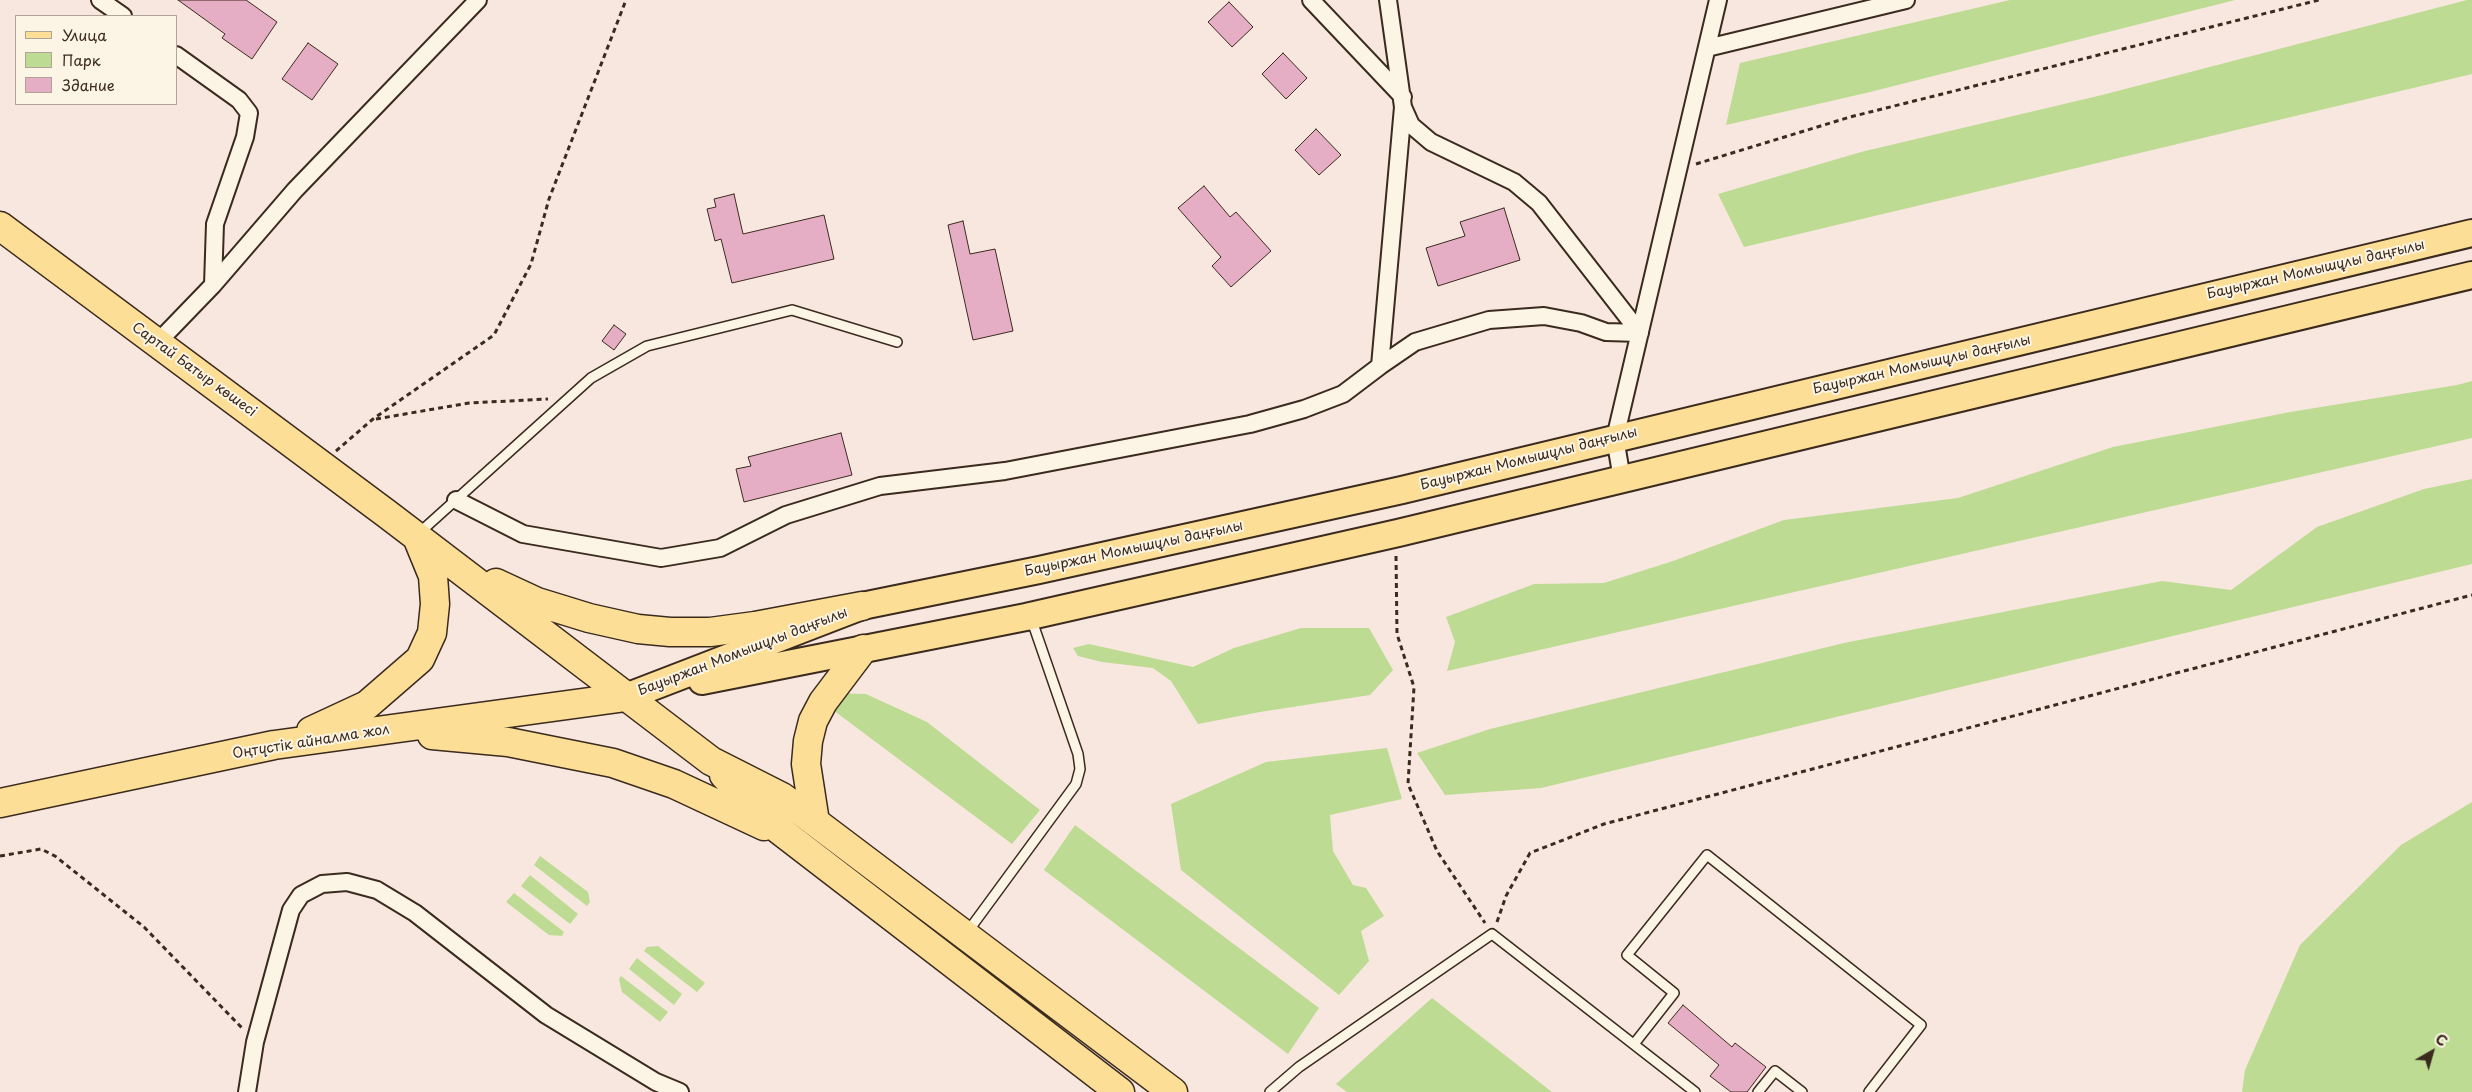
<!DOCTYPE html>
<html>
<head>
<meta charset="utf-8">
<style>
	body { margin:0 }
	#map { position:relative; width:2472px; height:1092px; overflow:hidden; background:#f8e7de; font-family:"Playpen Sans",sans-serif }
	canvas { display:block }
	.legend { position:absolute; left:15px; top:15px; width:162px; height:90px; box-sizing:border-box; background:#fcf5e5; border:1px solid #afa495; margin:0; padding:6px 9px; list-style:none; font-size:15px; color:#3b2a1e }
	.legend li { display:flex; align-items:center; gap:10px; height:25px }
	.legend b { width:25px; border:1px solid #afa495 }
	.north { position:absolute; left:2407px; top:1027px; width:50px; height:50px; -webkit-text-stroke:4px #fcf5e5; paint-order:stroke; rotate:38deg; font-size:14px; font-weight:700; line-height:20px; text-align:center; color:#3b2a1e }
	.north::after { content:''; display:block; margin:auto; width:18px; height:22px; background:#3b2a1e; clip-path:polygon(50% 0,100% 100%,50% 72%,0 100%) }
</style>
</head>
<body>
<div id="map">
<canvas width="2472" height="1092"></canvas>
<ul class="legend">
<li><b style="height:6px;background:#fcde96"></b>Улица</li>
<li><b style="height:14px;background:#bddb93"></b>Парк</li>
<li><b style="height:14px;background:#e6aec4"></b>Здание</li>
</ul>
<div class="north">С</div>
</div>
<script>
const ctx = document.querySelector('canvas').getContext('2d');
ctx.lineJoin = 'round';
function paint(path, color) {
  ctx.fillStyle = color;
  ctx.fill(path, 'evenodd');
}
function poly(rows) {
  const path = new Path2D();
  for (const r of rows) {
    path.moveTo(r[0], r[1]);
    for (let i = 2; i < r.length; i += 2) path.lineTo(r[i], r[i + 1]);
  }
  return path;
}
function strokePath(path, color, width, dash) {
  ctx.strokeStyle = color;
  ctx.lineWidth = width;
  ctx.lineCap = dash ? 'butt' : 'round';
  ctx.setLineDash(dash || []);
  ctx.stroke(path);
}
function label(font, color, halo, rows, align = 'center') {
  ctx.font = font + ' "Playpen Sans",sans-serif';
  ctx.lineWidth = 4;
  ctx.setLineDash([]);
  ctx.textBaseline = 'middle';
  ctx.strokeStyle = halo;
  ctx.fillStyle = color;
  for (const [text, x, y, turn = 0] of rows) {
    ctx.save();
    ctx.translate(x, y);
    ctx.rotate((+turn || 0) * Math.PI / 180);
    ctx.textAlign = isNaN(turn) ? turn : align;
    if (halo) ctx.strokeText(text, 0, 0);
    ctx.fillText(text, 0, 0);
    ctx.restore();
  }
}
const green = poly([
	[2010,0,2235,0,1866,93,1726,125,1740,63],
	[2467,0,2472,0,2472,74,1744,247,1718,194,1861,152,2102,95],
	[2472,381,2472,438,1447,671,1455,642,1446,617,1534,584,1604,583,1673,561,1784,520,1958,498,2113,447,2290,412,2457,385],
	[2472,479,2472,564,1541,788,1445,795,1417,753,1490,729,1844,643,2162,581,2231,590,2317,527,2424,489],
	[1301,628,1369,628,1393,670,1370,695,1260,712,1198,724,1171,681,1153,668,1102,662,1078,656,1073,648,1089,644,1193,667,1234,648],
	[832,693,866,694,927,722,1040,810,1012,844,833,710],
	[1387,748,1402,799,1330,815,1333,851,1353,885,1366,888,1384,916,1361,931,1369,961,1339,995,1181,870,1171,804,1266,762],
	[2472,802,2472,1092,2242,1092,2245,1070,2300,945,2401,845],
	[1075,825,1319,1008,1288,1054,1044,870],
	[540,856,588,892,590,902,587,906,534,865],
	[530,875,578,914,570,924,521,886],
	[514,893,564,932,562,936,549,935,506,902],
	[658,946,705,983,697,992,644,951,647,947],
	[637,958,682,994,674,1005,629,969],
	[621,976,668,1012,660,1022,622,992,619,979],
	[1432,998,1552,1092,1347,1092,1336,1084]
]);
const building = poly([
	[178,0,246,0,277,22,252,59,222,38,225,34,178,0],
	[1229,2,1253,27,1232,47,1208,22,1229,2],
	[308,43,338,64,312,100,282,79,308,43],
	[1283,53,1307,78,1286,99,1262,74,1283,53],
	[1316,129,1341,155,1319,175,1295,150,1316,129],
	[1204,186,1230,217,1236,212,1271,251,1231,287,1212,266,1221,257,1178,208,1204,186],
	[734,194,743,234,824,215,834,259,732,283,721,239,715,241,707,209,716,207,714,199,734,194],
	[1504,208,1520,260,1438,286,1426,248,1465,236,1460,222,1504,208],
	[963,221,970,254,995,249,1013,331,973,340,948,225,963,221],
	[614,325,626,334,614,350,602,341,614,325],
	[841,433,852,475,744,502,736,469,751,466,748,457,841,433],
	[1683,1005,1732,1047,1735,1043,1766,1067,1747,1092,1731,1092,1710,1076,1719,1065,1668,1023,1683,1005]
]);
const path = poly([
	[1696,164,1850,117,2319,0],
	[376,419,469,403,548,399],
	[336,451,373,419,494,335,531,264,549,199,626,0],
	[1396,556,1397,634,1414,687,1408,784,1437,851,1485,923],
	[0,856,41,849,55,856,144,927,242,1028],
	[1497,922,1506,896,1530,853,1604,824,2472,595]
]);
const lane = poly([
	[418,534,591,378,647,346,792,310,897,342],
	[966,934,1076,784,1080,769,1078,754,1031,618],
	[1634,1044,1674,993,1627,955,1707,855,1921,1025,1869,1092],
	[1270,1092,1299,1067,1492,934,1695,1092],
	[1758,1092,1775,1071,1802,1092]
]);
const street = poly([
	[100,0,123,16],
	[1311,0,1403,97],
	[1388,0,1403,107,1380,366,1415,342,1489,320,1544,316,1581,323,1606,332,1640,333],
	[1707,48,1906,0],
	[176,55,239,100,249,113,245,137,215,224,213,285],
	[1403,107,1411,125,1431,142,1514,182,1539,203,1640,333],
	[157,343,213,285,295,190,478,0],
	[1622,479,1615,438,1718,0],
	[456,500,523,534,661,558,720,548,786,515,880,486,1005,471,1250,424,1304,409,1343,394,1380,366],
	[247,1092,255,1042,291,910,301,895,322,884,347,882,377,890,415,913,546,1015,656,1082,680,1092]
]);
const primary = poly([
	[702,681,1026,617,1398,533,2472,275],
	[626,697,862,606,1039,570,1402,490,2472,233]
]);
const highway = poly([
	[0,226,387,514,711,761,782,797,1173,1092],
	[496,583,537,602,589,618,638,629,670,632,710,632,755,626,862,606],
	[311,731,367,705,420,659,432,633,435,604,433,576,417,537],
	[432,735,508,742,613,763,674,784,764,826],
	[724,775,765,819,1120,1092],
	[0,803,274,745,626,697],
	[815,822,806,764,808,741,813,721,823,702,863,649]
]);
const streetNames = [
	["Бауыржан Момышұлы даңғылы",2316,270,-13],
	["Бауыржан Момышұлы даңғылы",1922,365,-13],
	["Сартай Батыр көшесі",194,370,36],
	["Бауыржан Момышұлы даңғылы",1529,459,-14],
	["Бауыржан Момышұлы даңғылы",1134,549,-12],
	["Бауыржан Момышұлы даңғылы",743,652,-21],
	["Оңтүстік айналма жол",311,742,-9]
];
paint(green, '#bddb93');
paint(building, '#e6aec4');
strokePath(building, '#3b2a1e', 1);
strokePath(lane, '#3b2a1e', 12);
strokePath(street, '#3b2a1e', 20);
strokePath(primary, '#3b2a1e', 30);
strokePath(highway, '#3b2a1e', 31);
strokePath(path, '#3b2a1e', 3, [5, 4]);
strokePath(lane, '#fcf5e5', 9);
strokePath(street, '#fcf5e5', 16);
strokePath(primary, '#fcde96', 26);
strokePath(highway, '#fcde96', 28);
label('14px', '#3b2a1e', '#fcf5e5', streetNames);
</script>
</body>
</html>
